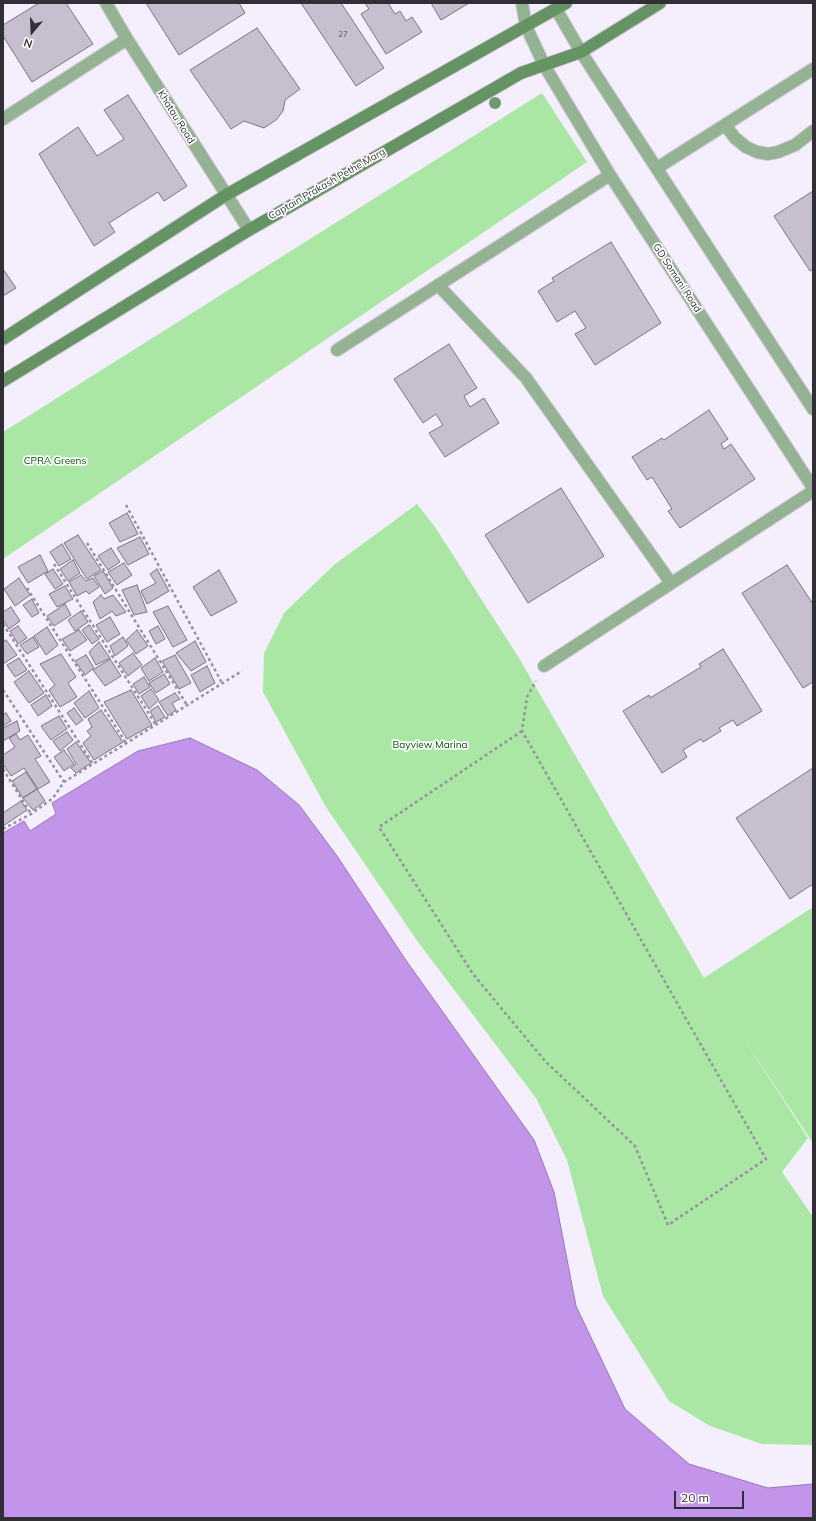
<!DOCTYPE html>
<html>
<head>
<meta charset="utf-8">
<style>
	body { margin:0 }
	#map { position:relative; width:816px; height:1521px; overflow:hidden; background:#f5eefd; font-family:Mulish,sans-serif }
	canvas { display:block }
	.frame { position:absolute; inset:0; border:4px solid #322e35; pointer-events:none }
	.north { position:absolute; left:12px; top:12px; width:40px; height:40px; -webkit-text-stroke:3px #fff; paint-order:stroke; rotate:199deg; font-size:11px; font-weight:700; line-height:16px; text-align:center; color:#322e35 }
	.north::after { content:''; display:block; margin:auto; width:14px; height:18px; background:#322e35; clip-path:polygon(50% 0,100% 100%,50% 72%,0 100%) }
	.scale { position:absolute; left:674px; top:1491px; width:70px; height:18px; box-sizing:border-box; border:2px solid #322e35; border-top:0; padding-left:5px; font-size:12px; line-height:14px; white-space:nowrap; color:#322e35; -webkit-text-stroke:3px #fff; paint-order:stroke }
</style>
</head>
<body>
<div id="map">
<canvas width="816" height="1521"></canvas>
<div class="frame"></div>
<div class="north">N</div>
<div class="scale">20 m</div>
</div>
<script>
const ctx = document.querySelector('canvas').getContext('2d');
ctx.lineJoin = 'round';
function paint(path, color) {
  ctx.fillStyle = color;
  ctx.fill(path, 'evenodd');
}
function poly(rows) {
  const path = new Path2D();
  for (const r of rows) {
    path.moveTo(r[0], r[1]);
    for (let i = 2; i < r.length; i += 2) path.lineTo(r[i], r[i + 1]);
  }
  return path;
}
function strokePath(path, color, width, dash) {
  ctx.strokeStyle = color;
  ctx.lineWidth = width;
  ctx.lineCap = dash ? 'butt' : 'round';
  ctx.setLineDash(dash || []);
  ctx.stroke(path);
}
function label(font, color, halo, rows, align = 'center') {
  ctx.font = font + ' Mulish,sans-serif';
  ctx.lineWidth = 3.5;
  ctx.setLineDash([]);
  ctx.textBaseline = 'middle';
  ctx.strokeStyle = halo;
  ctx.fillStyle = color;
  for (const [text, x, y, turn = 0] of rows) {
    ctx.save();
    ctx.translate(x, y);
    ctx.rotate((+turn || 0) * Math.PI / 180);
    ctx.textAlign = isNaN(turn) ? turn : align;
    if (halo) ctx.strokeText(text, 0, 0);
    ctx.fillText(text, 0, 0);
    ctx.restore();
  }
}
const green = poly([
	[542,93,587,162,3,559,3,432],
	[417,504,435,527,519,658,704,978,813,907,813,1143,744,1039,808,1138,782,1172,813,1217,813,1445,762,1444,710,1426,669,1401,603,1296,567,1160,536,1098,418,942,326,807,263,692,264,653,284,613,334,565]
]);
const water = poly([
	[190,738,257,770,299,805,337,856,405,959,534,1140,554,1192,576,1306,625,1409,689,1464,768,1488,813,1484,813,1518,3,1518,3,833,24,821,30,831,56,814,52,803,138,751,190,738]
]);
const building = poly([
	[39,3,66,3,93,44,32,82,3,36,3,25,39,3],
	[146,3,239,3,245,13,179,55,146,3],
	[301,3,341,3,384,68,356,86,301,3],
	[365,3,388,3,395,14,400,11,406,21,412,17,422,32,386,54,361,14,369,9,365,3],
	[431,3,469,3,441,20,431,3],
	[257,28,300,89,285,100,283,111,276,120,264,128,244,121,231,129,190,70,257,28],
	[128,95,187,186,164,201,158,192,109,223,115,232,94,246,39,154,78,127,97,156,124,139,104,110,128,95],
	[813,191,813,269,810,271,774,216,813,191],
	[611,242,661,323,595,365,575,334,586,328,575,311,557,322,538,291,554,281,552,278,611,242],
	[3,269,16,288,3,296,3,269],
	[449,344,477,388,464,396,470,407,484,398,499,423,445,457,429,433,443,425,436,414,423,423,394,379,449,344],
	[709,410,728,439,721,444,724,449,731,444,755,479,680,528,668,511,672,509,652,477,647,480,632,457,662,438,664,440,709,410],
	[561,488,604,556,528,603,485,535,561,488],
	[127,513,138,534,120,542,109,523,127,513],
	[78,535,101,570,87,579,64,543,78,535],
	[140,537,149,554,128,565,117,548,140,537],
	[62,544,71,559,59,566,50,552,62,544],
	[111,548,120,562,108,570,98,556,111,548],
	[40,555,48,571,28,583,18,567,40,555],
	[73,560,80,573,68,581,60,569,73,560],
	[124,563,132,575,117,585,108,572,124,563],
	[787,565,813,604,813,682,803,688,742,593,787,565],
	[53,569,63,584,55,589,45,574,53,569],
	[157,569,169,591,147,604,141,591,156,583,150,574,157,569],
	[219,570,237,602,211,616,193,587,219,570],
	[103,571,113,588,105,594,94,576,103,571],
	[81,575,86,581,93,578,99,587,89,594,86,591,77,596,69,582,81,575],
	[19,578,30,595,15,606,4,589,19,578],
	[137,585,147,612,134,615,122,590,137,585],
	[65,586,73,599,57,607,49,594,65,586],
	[101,595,104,599,113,595,126,612,116,616,112,611,100,619,93,602,101,595],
	[32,599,39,613,32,617,23,605,32,599],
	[65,604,71,615,54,626,47,616,65,604],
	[168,606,187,640,173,647,153,612,168,606],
	[11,607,20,621,9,629,3,620,3,612,11,607],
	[81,611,88,622,75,631,68,620,81,611],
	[110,617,120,634,107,642,96,625,110,617],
	[89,625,99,639,92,644,82,630,89,625],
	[18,626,27,638,18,644,10,631,18,626],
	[158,626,165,639,156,644,149,631,158,626],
	[47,627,58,645,46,655,34,636,47,627],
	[79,630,87,640,70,651,62,639,79,630],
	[137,630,148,646,136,654,126,640,137,630],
	[33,637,39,647,27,654,20,645,33,637],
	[123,637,128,646,115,656,110,646,123,637],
	[6,640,17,655,3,664,3,642,6,640],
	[195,641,206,662,191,671,176,653,195,641],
	[99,642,110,658,96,665,89,652,99,642],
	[723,649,762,711,737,726,733,720,719,728,721,731,703,742,701,739,683,750,687,757,662,773,623,711,649,695,650,698,701,667,699,664,723,649],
	[133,653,142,665,128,676,119,663,133,653],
	[61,654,76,677,68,683,77,697,60,707,49,690,55,685,40,664,61,654],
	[86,655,94,668,85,675,75,661,86,655],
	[175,655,191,683,179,689,162,661,175,655],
	[19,658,27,670,15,677,7,665,19,658],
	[155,658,163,672,149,681,141,668,155,658],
	[110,659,121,676,105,686,93,670,110,659],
	[207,666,215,683,200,692,191,675,207,666],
	[29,671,44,693,29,703,14,682,29,671],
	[164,674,170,684,156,693,149,683,164,674],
	[144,677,150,687,139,694,133,684,144,677],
	[151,689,159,700,149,709,141,696,151,689],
	[131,690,152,725,127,739,104,702,131,690],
	[89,691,99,708,85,718,74,703,89,691],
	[175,693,180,699,172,703,176,710,168,716,159,702,175,693],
	[46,695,52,706,38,716,31,705,46,695],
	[158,706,165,717,156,722,150,711,158,706],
	[74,708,83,720,76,725,67,713,74,708],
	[101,710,123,742,94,760,83,743,91,736,87,731,92,727,88,719,101,710],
	[6,713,11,721,3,726,3,715,6,713],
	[59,716,67,729,51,740,41,726,59,716],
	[17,721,20,731,3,741,3,728,17,721],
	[67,732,73,740,60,751,53,741,67,732],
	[16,734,20,740,28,735,41,756,35,759,50,782,38,789,24,768,11,776,3,764,3,755,15,747,9,738,16,734],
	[76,742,91,763,76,773,71,768,76,764,67,749,76,742],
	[64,750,74,764,64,771,54,757,64,750],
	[813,768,813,884,790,899,736,818,813,768],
	[26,772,37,789,23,798,12,781,26,772],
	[37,789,45,801,33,810,23,798,37,789],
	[21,801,27,810,3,826,3,813,21,801]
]);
const path = poly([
	[126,505,222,683],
	[87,543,187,705],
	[54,564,156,725],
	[27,588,126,743],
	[3,624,93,764],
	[3,690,64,782],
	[522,731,379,827,473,974,545,1061,635,1146,668,1225,766,1159,522,731,527,697,536,681],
	[3,769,31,814],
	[3,829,31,814,53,798,64,782,242,671]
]);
const lane = poly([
	[725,125,735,138,746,147,757,152,768,154,778,152,795,145,813,131],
	[657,168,813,69]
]);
const street = poly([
	[106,3,127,39,249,230],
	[522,3,526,26,544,65,610,175,813,488],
	[556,9,581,52,813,409],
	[3,119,127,39],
	[438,285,526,378,671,583],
	[337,350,610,175],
	[544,666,813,491]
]);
const secondary = poly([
	[3,339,226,195,566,3],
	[3,381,249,230,521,73,581,52,660,3]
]);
const trees = [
	[495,103]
];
const numberNames = [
	["27",343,35]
];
const streetNames = [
	["Khatau Road",176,117,58],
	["Captain Prakash Pethe Marg",327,184,-30],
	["GD Somani Road",677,278,57]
];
const parkNames = [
	["CPRA Greens",55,461],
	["Bayview Marina",430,745]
];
paint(green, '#aae7a5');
paint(water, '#c295ea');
strokePath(water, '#9776b4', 1);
paint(building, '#c7becf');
strokePath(building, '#7b7383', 1);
strokePath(lane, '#d2cbd9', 14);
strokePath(street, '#d2cbd9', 14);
strokePath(secondary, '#d2cbd9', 14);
strokePath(path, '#96919c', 2.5, [3, 3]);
strokePath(lane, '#94b392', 12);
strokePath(street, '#94b392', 12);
strokePath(secondary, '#669363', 12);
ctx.fillStyle = '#6e9772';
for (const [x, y] of trees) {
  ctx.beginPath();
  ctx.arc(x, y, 6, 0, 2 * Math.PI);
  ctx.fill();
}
label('8px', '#57525c', null, numberNames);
label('10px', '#322e35', '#fff', streetNames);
label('10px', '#004f00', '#fff', parkNames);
</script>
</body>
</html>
